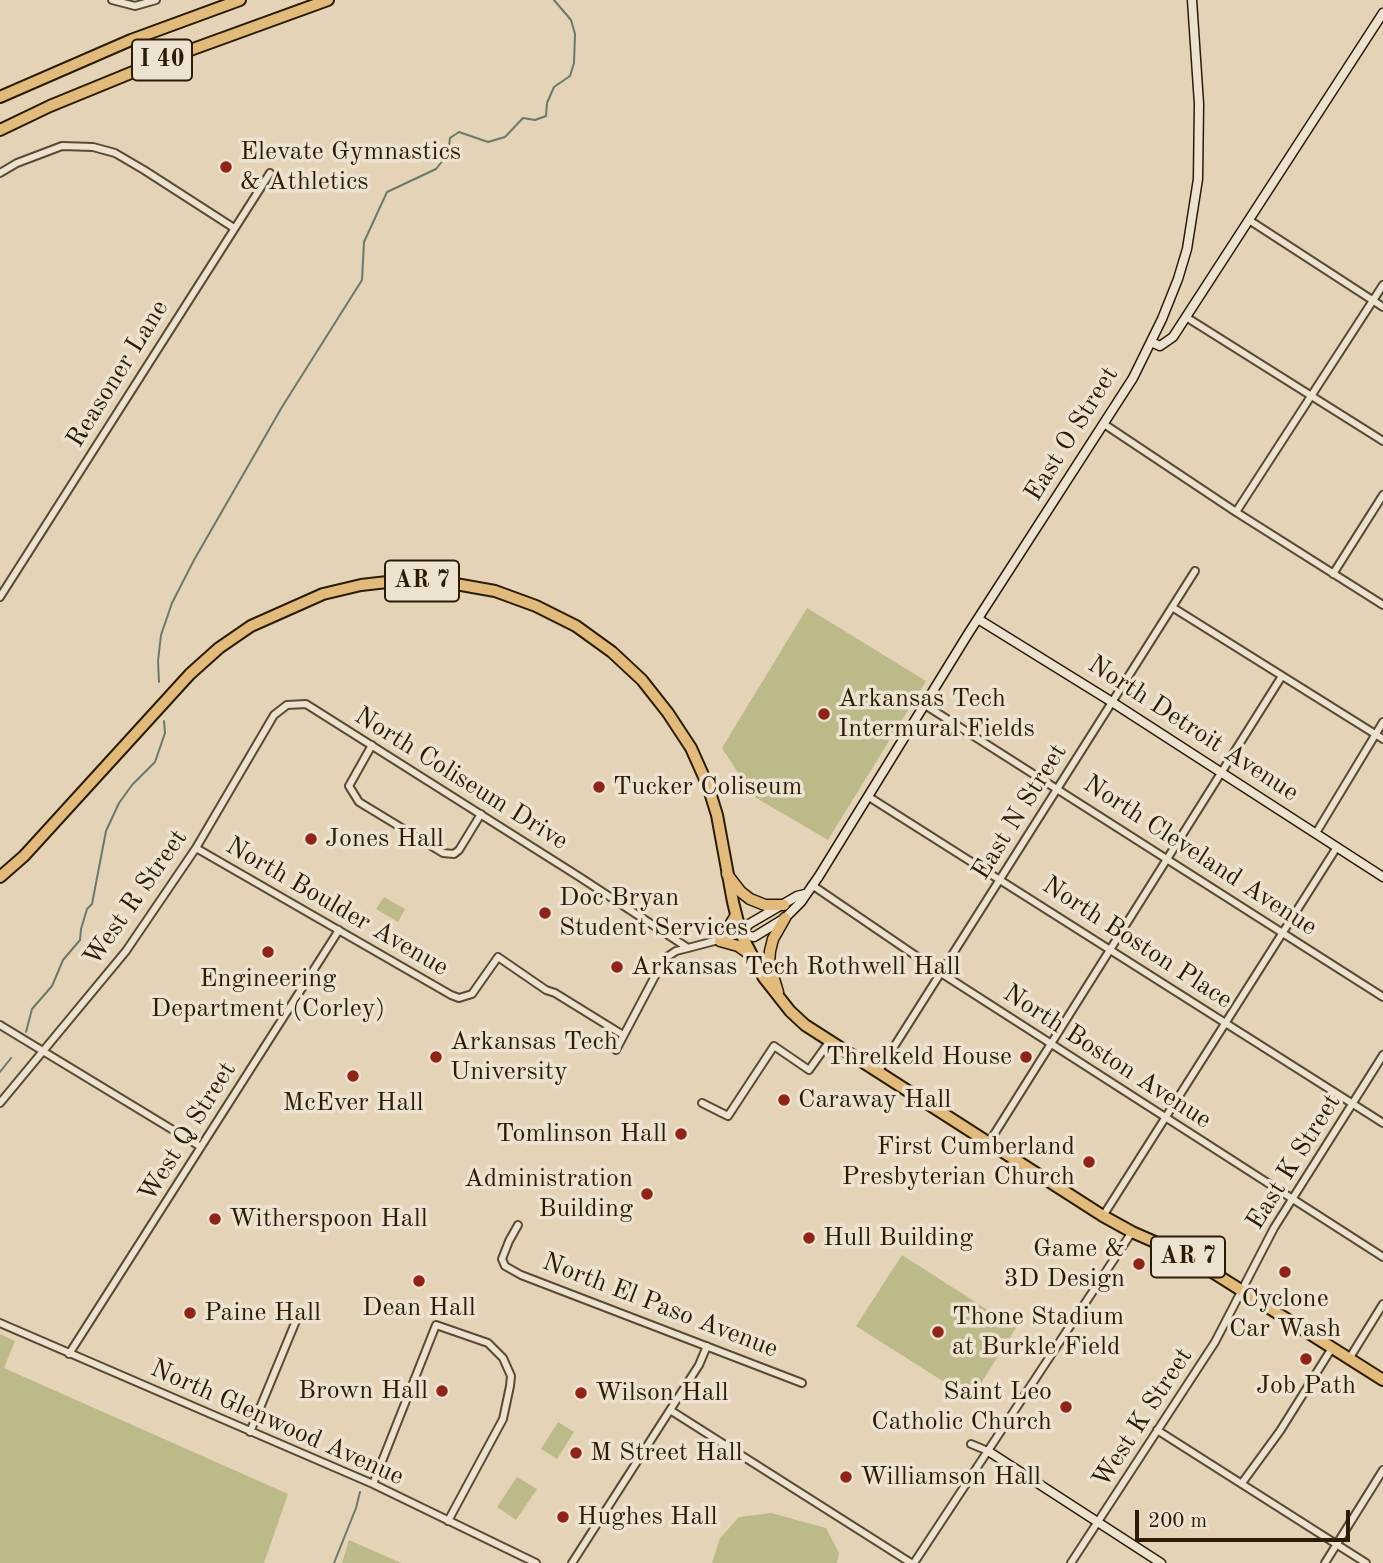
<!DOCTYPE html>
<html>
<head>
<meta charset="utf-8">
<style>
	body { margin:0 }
	#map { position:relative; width:1383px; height:1563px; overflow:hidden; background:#e4d3b7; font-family:"Old Standard TT",serif }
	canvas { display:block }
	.scale { position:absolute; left:1135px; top:1510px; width:215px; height:32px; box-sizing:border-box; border:4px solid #2b1c06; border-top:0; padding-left:9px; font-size:21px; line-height:24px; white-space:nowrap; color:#2b1c06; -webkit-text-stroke:5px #ede2d0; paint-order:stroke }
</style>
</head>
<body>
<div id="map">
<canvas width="1383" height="1563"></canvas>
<div class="scale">200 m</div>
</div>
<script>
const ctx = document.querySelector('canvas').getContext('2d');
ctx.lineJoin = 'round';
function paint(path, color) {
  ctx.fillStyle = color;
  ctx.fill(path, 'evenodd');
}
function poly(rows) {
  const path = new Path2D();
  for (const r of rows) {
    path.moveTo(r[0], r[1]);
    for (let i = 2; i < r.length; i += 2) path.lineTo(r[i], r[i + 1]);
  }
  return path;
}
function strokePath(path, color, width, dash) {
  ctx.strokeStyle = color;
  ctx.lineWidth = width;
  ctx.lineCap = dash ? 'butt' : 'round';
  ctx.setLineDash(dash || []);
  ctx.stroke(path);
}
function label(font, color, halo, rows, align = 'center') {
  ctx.font = font + ' "Old Standard TT",serif';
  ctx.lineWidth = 7;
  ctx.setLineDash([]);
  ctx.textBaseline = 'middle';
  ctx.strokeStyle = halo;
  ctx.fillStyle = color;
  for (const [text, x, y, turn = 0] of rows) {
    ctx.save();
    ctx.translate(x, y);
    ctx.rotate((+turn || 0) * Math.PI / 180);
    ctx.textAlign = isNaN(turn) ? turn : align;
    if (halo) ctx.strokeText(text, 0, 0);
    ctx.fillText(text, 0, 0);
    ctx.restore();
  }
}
const green = poly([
	[807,608,926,681,828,840,753,796,722,748],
	[384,897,405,909,398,922,376,909],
	[902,1255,1016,1328,971,1399,856,1326],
	[0,1334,15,1341,4,1368,288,1494,264,1563,0,1563],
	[558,1422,574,1432,557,1459,541,1449],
	[517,1477,537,1489,516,1520,497,1507],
	[771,1513,826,1528,839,1553,837,1563,712,1563,720,1538,739,1517],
	[349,1540,401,1563,342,1563]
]);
const stream = poly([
	[159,682,158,661,161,635,172,603,194,560,282,407,362,280,364,242,387,192,436,169,448,154,450,138,459,132,488,142,505,137,523,118,535,120,546,116,547,103,554,87,570,76,574,63,575,34,571,20,554,0],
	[26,1032,32,1009,52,986,63,960,80,940,81,929,87,909,92,904,106,831,119,803,132,785,155,762,165,733,164,721],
	[0,1072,11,1058],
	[334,1563,356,1508,360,1492]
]);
const street = poly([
	[112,0,135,6,156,0],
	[0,173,17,163,62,146,93,147,115,153,144,170,234,228],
	[1249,220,1383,307],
	[1186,317,1383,441],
	[1104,424,1236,512,1383,605],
	[1236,512,1383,285],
	[1333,574,1383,495],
	[0,597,270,173],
	[1172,607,1383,739],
	[925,705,1383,997],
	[372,745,349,786,359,802,443,853,454,854,459,850,481,814],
	[869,797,1383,1123],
	[1316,833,1383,722],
	[196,848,451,995,459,998,472,994,498,957,546,990,555,993,623,1035],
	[812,885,941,973,1383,1257],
	[0,1025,201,1147],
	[616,1050,664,959,676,951,688,948],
	[878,1072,1195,571],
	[0,1103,126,951,196,848,274,715,287,705,306,704,578,876,688,948,741,934],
	[702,1103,728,1116,774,1046,809,1070,829,1042],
	[988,1144,1282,676],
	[1103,1216,1337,847],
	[518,1225,509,1241,502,1259,505,1266,521,1275,802,1383],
	[0,1323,373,1484,536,1563],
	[69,1354,339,930],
	[1349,1359,1383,1304],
	[670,1410,911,1563],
	[1157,1430,1366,1563],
	[250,1432,298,1316],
	[971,1444,988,1451],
	[1242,1483,1280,1431,1332,1348],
	[373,1484,436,1325,488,1343,503,1358,511,1376,510,1386,503,1419,448,1521],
	[572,1563,681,1393,699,1365,707,1346],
	[914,1563,1132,1232],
	[1071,1563,1215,1342,1274,1228,1383,1055],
	[1325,1563,1383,1470]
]);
const secondary = poly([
	[1151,342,1160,346,1173,337,1383,13],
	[978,619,1112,702,1383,877],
	[805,894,797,896,749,924,741,934,754,937,785,918,801,902,819,876,968,634,1133,378,1162,319,1178,279,1187,249,1198,179,1199,104,1192,0],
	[988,1451,1161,1563]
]);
const primary = poly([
	[727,874,741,892,750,899,765,905,784,905],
	[736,915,720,941,738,946,752,956],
	[778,992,769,963,770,951,773,939,785,918]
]);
const highway = poly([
	[0,97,131,40,240,0],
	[0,130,50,106,160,61,328,0],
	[0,877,24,856,190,674,219,648,251,626,323,594,361,585,405,580,450,583,495,591,536,606,576,626,612,652,642,680,668,713,691,748,708,786,717,815,733,902,741,934,764,978,790,1011,805,1025,1103,1216,1132,1232,1187,1256,1383,1380]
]);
const markers = [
	[226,167,7,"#8f2418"],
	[824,714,7,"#8f2418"],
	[599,787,7,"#8f2418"],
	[311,839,7,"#8f2418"],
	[545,913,7,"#8f2418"],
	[268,952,7,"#8f2418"],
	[617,967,7,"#8f2418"],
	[436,1057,7,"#8f2418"],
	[1026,1057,7,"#8f2418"],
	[353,1076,7,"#8f2418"],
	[784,1100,7,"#8f2418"],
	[681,1134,7,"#8f2418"],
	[1089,1162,7,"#8f2418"],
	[647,1194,7,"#8f2418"],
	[215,1219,7,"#8f2418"],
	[809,1238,7,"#8f2418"],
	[1139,1264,7,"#8f2418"],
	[1285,1272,7,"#8f2418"],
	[419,1281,7,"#8f2418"],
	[190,1313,7,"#8f2418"],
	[938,1332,7,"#8f2418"],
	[1306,1359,7,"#8f2418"],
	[442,1391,7,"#8f2418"],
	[581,1393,7,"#8f2418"],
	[1066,1407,7,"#8f2418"],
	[576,1453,7,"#8f2418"],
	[846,1477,7,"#8f2418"],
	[563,1517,7,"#8f2418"]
];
const shields = [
	[162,60,60],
	[422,581,74],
	[1188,1257,74]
];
const shieldNames = [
	["I 40",162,60],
	["AR 7",422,581],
	["AR 7",1188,1257]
];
const poiNames = [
	["Elevate Gymnastics",240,152],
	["& Athletics",240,182],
	["Arkansas Tech",838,699],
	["Intermural Fields",838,729],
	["Tucker Coliseum",613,787],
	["Jones Hall",325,839],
	["Doc Bryan",559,898],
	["Student Services",559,928],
	["Arkansas Tech Rothwell Hall",631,967],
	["Engineering",268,979,"center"],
	["Department (Corley)",268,1009,"center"],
	["Arkansas Tech",450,1042],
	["University",450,1072],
	["Threlkeld House",1012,1057,"right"],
	["Caraway Hall",798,1100],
	["McEver Hall",353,1103,"center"],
	["Tomlinson Hall",667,1134,"right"],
	["First Cumberland",1075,1147,"right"],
	["Presbyterian Church",1075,1177,"right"],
	["Administration",633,1179,"right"],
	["Building",633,1209,"right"],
	["Witherspoon Hall",229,1219],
	["Hull Building",823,1238],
	["Game &",1125,1249,"right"],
	["3D Design",1125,1279,"right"],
	["Cyclone",1285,1299,"center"],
	["Car Wash",1285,1329,"center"],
	["Dean Hall",419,1308,"center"],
	["Paine Hall",204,1313],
	["Thone Stadium",952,1317],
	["at Burkle Field",952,1347],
	["Job Path",1306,1386,"center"],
	["Brown Hall",428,1391,"right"],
	["Saint Leo",1052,1392,"right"],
	["Catholic Church",1052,1422,"right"],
	["Wilson Hall",595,1393],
	["M Street Hall",590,1453],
	["Williamson Hall",860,1477],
	["Hughes Hall",577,1517]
];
const streetNames = [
	["Reasoner Lane",118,374,-58],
	["East O Street",1072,434,-58],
	["North Detroit Avenue",1193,729,33],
	["North Coliseum Drive",461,779,32],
	["East N Street",1020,812,-58],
	["North Cleveland Avenue",1200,856,33],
	["West R Street",136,898,-55],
	["North Boulder Avenue",337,907,30],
	["North Boston Place",1137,943,33],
	["North Boston Avenue",1107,1057,33],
	["West Q Street",188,1132,-58],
	["East K Street",1294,1162,-58],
	["North El Paso Avenue",660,1306,21],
	["West K Street",1143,1418,-57],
	["North Glenwood Avenue",277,1423,24]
];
paint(green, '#bcba89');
strokePath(stream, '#6b796c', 2);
strokePath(street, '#594a32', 10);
strokePath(secondary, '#2b1c06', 11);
strokePath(primary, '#2b1c06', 13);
strokePath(highway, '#2b1c06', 14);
strokePath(street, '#ede2d0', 6);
strokePath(secondary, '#ede2d0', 8);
strokePath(primary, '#e2ba7c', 10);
strokePath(highway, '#e2ba7c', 10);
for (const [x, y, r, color] of markers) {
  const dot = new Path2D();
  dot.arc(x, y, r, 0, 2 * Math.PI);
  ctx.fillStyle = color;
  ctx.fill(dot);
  strokePath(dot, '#ede2d0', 2.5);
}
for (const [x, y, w] of shields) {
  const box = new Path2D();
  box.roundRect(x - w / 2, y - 20.5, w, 41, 5);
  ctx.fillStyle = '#ede2d0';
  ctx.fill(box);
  strokePath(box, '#2b1c06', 2);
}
label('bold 24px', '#2b1c06', null, shieldNames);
label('26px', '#2b1c06', '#ede2d0', poiNames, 'left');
label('26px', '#2b1c06', '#ede2d0', streetNames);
</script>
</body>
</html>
